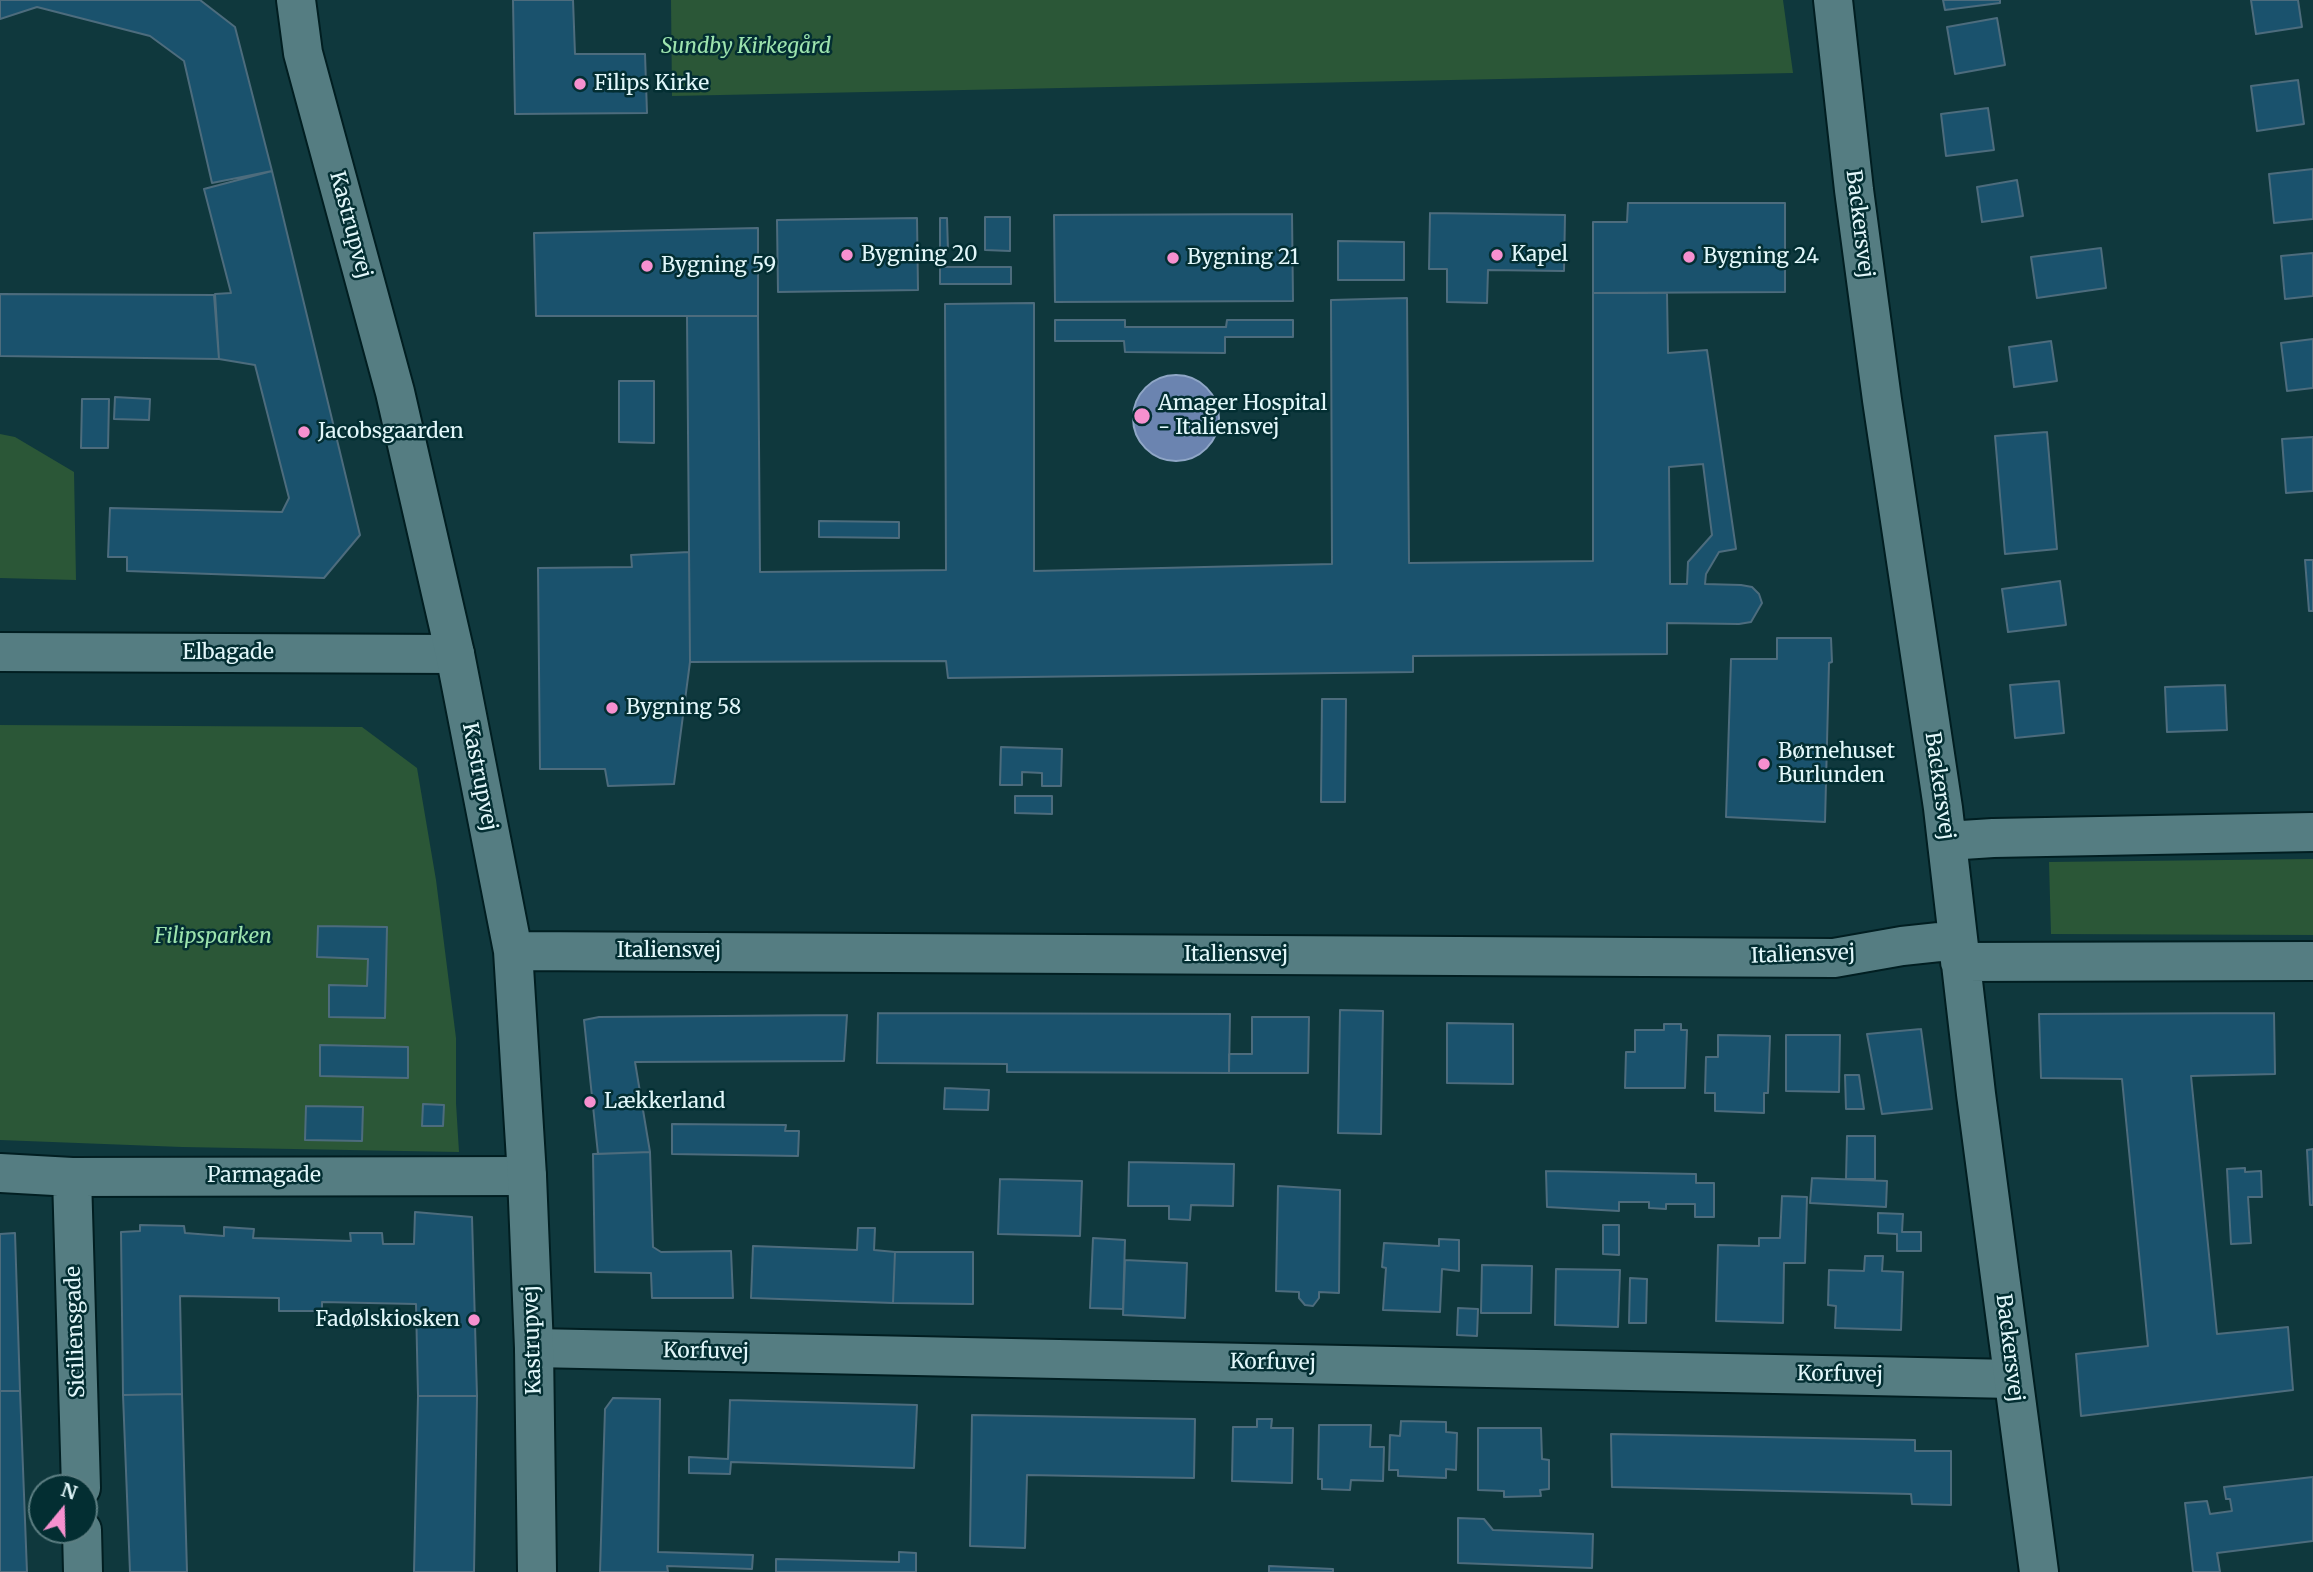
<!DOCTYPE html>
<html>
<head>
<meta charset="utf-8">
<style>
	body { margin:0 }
	#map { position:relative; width:2313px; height:1572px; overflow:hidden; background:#0f383d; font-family:Merriweather,serif }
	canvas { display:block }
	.north { position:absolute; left:28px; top:1474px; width:70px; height:70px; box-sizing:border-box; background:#032e32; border:2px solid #5c7e82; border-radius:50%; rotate:19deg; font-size:19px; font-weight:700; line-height:28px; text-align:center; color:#e2f7fa }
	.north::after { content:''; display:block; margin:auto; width:24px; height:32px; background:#f690cf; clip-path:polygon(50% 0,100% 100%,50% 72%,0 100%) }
</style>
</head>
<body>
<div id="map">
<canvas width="2313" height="1572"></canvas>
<div class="north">N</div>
</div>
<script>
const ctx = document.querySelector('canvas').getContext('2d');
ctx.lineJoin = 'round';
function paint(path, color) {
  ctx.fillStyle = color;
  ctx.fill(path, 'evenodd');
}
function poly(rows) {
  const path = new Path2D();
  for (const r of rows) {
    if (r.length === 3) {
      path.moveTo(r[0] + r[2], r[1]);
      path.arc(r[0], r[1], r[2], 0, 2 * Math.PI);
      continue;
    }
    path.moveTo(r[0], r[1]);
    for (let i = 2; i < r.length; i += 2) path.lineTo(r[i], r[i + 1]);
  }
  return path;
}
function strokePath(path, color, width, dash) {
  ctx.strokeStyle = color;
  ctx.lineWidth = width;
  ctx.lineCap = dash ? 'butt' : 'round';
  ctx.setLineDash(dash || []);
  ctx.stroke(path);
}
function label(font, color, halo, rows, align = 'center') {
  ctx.font = font + ' Merriweather,serif';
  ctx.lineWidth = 5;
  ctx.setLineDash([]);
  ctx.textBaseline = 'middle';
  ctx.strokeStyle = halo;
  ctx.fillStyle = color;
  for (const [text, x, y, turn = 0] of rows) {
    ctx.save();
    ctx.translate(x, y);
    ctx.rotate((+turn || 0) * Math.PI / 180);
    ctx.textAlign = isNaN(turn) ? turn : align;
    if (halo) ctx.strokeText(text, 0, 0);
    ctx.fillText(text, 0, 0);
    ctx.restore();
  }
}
const green = poly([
	[671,0,1783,0,1793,73,672,96],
	[0,434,15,437,74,472,76,580,0,578],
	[0,725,362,727,417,768,436,880,456,1038,456,1103,459,1152,182,1147,0,1140],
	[2313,859,2313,935,2051,934,2049,862]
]);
const water = poly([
	[1176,418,43]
]);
const building = poly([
	[0,0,200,0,235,27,272,171,212,183,184,61,150,36,37,7,0,19,0,0],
	[513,0,573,0,575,54,645,54,647,113,515,114,513,0],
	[1943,0,2000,0,2000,3,1945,10,1943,0],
	[2251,0,2298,0,2302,27,2256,34,2251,0],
	[1997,18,2005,65,1955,74,1947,27,1997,18],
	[2298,80,2304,124,2257,131,2251,86,2298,80],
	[1988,108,1994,150,1946,156,1941,114,1988,108],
	[2313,169,2313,219,2274,223,2269,174,2313,169],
	[272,171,360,535,324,578,127,571,127,557,108,557,110,508,282,512,289,498,255,365,219,359,215,294,231,293,204,189,272,171],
	[2017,180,2023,216,1982,222,1977,187,2017,180],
	[1628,203,1785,203,1785,292,1593,293,1593,222,1627,222,1628,203],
	[1430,213,1565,215,1564,271,1488,270,1487,303,1447,302,1447,269,1429,269,1430,213],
	[1292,214,1293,301,1055,302,1054,215,1292,214],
	[985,217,1010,217,1010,251,985,250,985,217],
	[917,218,918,290,778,292,777,220,917,218],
	[940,218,947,218,948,251,940,251,940,218],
	[758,228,758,316,536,316,534,233,758,228],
	[1338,241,1404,242,1404,280,1338,280,1338,241],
	[2101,248,2106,288,2037,298,2031,257,2101,248],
	[2313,253,2313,296,2285,299,2281,256,2313,253],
	[940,267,1011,267,1011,284,940,284,940,267],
	[1593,293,1667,293,1668,353,1707,350,1736,549,1719,552,1706,574,1705,584,1741,585,1752,587,1759,594,1762,603,1751,622,1739,624,1667,623,1667,654,1413,656,1413,672,948,678,946,661,690,662,687,316,758,316,760,572,946,570,945,304,1034,303,1034,571,1332,564,1331,300,1407,298,1409,563,1593,561,1593,293],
	[1703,464,1712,535,1688,562,1687,584,1670,584,1669,467,1703,464],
	[0,294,214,295,219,359,0,356,0,294],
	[1055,320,1125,320,1125,327,1226,327,1227,320,1293,320,1293,337,1225,337,1225,353,1125,352,1124,341,1055,341,1055,320],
	[2313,339,2313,388,2287,391,2281,343,2313,339],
	[2051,341,2057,381,2014,387,2009,347,2051,341],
	[619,381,654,381,654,443,619,442,619,381],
	[115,397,150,399,149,420,114,419,115,397],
	[82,399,109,399,108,448,81,448,82,399],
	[2047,432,2057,549,2005,554,1995,436,2047,432],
	[2313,437,2313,491,2286,493,2282,439,2313,437],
	[819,521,899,522,899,538,819,537,819,521],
	[689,552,690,662,674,784,608,786,605,769,540,769,538,568,632,567,631,555,689,552],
	[2305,560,2313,560,2313,611,2309,611,2305,560],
	[2060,581,2066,625,2008,632,2002,589,2060,581],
	[1777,638,1831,638,1832,662,1829,663,1825,822,1726,817,1731,659,1777,659,1777,638],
	[2059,681,2064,733,2015,738,2010,685,2059,681],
	[2225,685,2227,730,2167,732,2165,687,2225,685],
	[1322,699,1346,699,1345,802,1321,802,1322,699],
	[1001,747,1062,749,1061,786,1042,786,1042,773,1022,772,1022,785,1000,785,1001,747],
	[1015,796,1052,796,1052,814,1015,813,1015,796],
	[318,926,387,927,385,1018,329,1017,329,985,367,986,368,959,317,957,318,926],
	[1340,1010,1383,1011,1381,1134,1338,1133,1340,1010],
	[878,1013,1230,1014,1229,1073,1007,1072,1007,1064,877,1063,878,1013],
	[2274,1013,2275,1074,2191,1076,2217,1334,2288,1327,2293,1390,2081,1416,2076,1354,2148,1346,2122,1079,2041,1078,2039,1014,2274,1013],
	[847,1015,844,1061,635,1062,650,1152,598,1154,584,1020,599,1017,847,1015],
	[1252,1017,1309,1017,1308,1073,1229,1073,1229,1054,1252,1054,1252,1017],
	[1447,1023,1513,1024,1513,1084,1447,1083,1447,1023],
	[1664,1024,1681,1024,1681,1030,1687,1030,1685,1088,1625,1088,1626,1052,1635,1052,1635,1030,1664,1030,1664,1024],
	[1921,1029,1932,1109,1882,1114,1867,1034,1921,1029],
	[1718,1035,1770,1036,1768,1093,1764,1093,1764,1113,1715,1111,1715,1093,1705,1093,1706,1057,1718,1057,1718,1035],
	[1786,1035,1840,1035,1839,1092,1786,1091,1786,1035],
	[320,1045,408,1047,408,1078,320,1076,320,1045],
	[1845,1075,1859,1075,1864,1109,1846,1109,1845,1075],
	[945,1088,989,1090,988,1110,944,1109,945,1088],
	[423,1104,444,1105,443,1126,422,1126,423,1104],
	[306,1106,363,1107,362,1141,305,1140,306,1106],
	[672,1124,786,1125,785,1131,799,1131,798,1156,672,1154,672,1124],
	[1847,1136,1875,1136,1875,1179,1846,1179,1847,1136],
	[2313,1149,2313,1205,2310,1205,2307,1150,2313,1149],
	[650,1152,653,1247,661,1252,731,1251,733,1298,652,1298,651,1273,595,1272,593,1154,650,1152],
	[1129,1162,1234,1164,1233,1206,1191,1205,1190,1220,1169,1219,1169,1206,1128,1206,1129,1162],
	[2245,1168,2245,1172,2261,1171,2262,1197,2248,1197,2251,1243,2231,1244,2227,1169,2245,1168],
	[1546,1171,1696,1174,1696,1183,1714,1183,1714,1217,1695,1217,1695,1204,1666,1204,1666,1209,1649,1208,1649,1202,1619,1202,1619,1211,1547,1207,1546,1171],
	[1812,1178,1887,1181,1886,1207,1810,1203,1812,1178],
	[1000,1179,1082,1181,1080,1236,998,1234,1000,1179],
	[1278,1186,1340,1190,1339,1293,1319,1292,1319,1298,1313,1306,1305,1305,1299,1298,1299,1292,1276,1291,1278,1186],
	[1782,1196,1807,1197,1805,1263,1784,1263,1783,1323,1716,1321,1718,1245,1759,1246,1759,1238,1780,1238,1782,1196],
	[415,1212,472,1217,477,1396,418,1396,416,1304,322,1302,322,1311,279,1311,279,1298,180,1296,182,1394,123,1395,121,1232,140,1231,140,1225,184,1226,185,1233,224,1236,224,1227,254,1229,253,1238,351,1241,350,1233,382,1233,383,1244,414,1244,415,1212],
	[1878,1213,1903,1214,1902,1232,1921,1232,1921,1251,1897,1251,1897,1234,1878,1233,1878,1213],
	[1603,1225,1619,1225,1619,1255,1603,1254,1603,1225],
	[858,1228,875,1228,874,1250,895,1252,893,1303,751,1298,753,1246,857,1250,858,1228],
	[15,1233,20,1391,0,1391,0,1234,15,1233],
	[1093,1238,1125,1240,1123,1309,1090,1308,1093,1238],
	[1439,1239,1459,1240,1459,1271,1442,1269,1440,1312,1383,1310,1386,1268,1382,1267,1384,1243,1439,1246,1439,1239],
	[895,1252,973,1252,973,1304,893,1303,895,1252],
	[1865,1256,1883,1256,1882,1271,1903,1272,1901,1330,1835,1328,1836,1306,1828,1305,1829,1270,1864,1271,1865,1256],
	[1125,1260,1187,1263,1185,1318,1123,1315,1125,1260],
	[1482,1265,1532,1266,1531,1313,1481,1313,1482,1265],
	[1556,1269,1620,1270,1618,1327,1555,1325,1556,1269],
	[1630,1278,1647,1279,1646,1323,1629,1323,1630,1278],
	[1458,1308,1478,1309,1477,1336,1457,1335,1458,1308],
	[0,1391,20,1391,27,1572,0,1572,0,1391],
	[182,1394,187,1572,130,1572,123,1395,182,1394],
	[418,1396,477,1396,474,1572,414,1572,418,1396],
	[613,1398,660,1399,658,1552,753,1555,752,1569,667,1566,668,1572,600,1572,605,1409,613,1398],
	[730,1400,917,1405,914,1468,731,1462,730,1474,689,1473,689,1457,728,1459,730,1400],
	[972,1415,1195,1419,1194,1478,1027,1475,1025,1548,970,1546,972,1415],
	[1257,1419,1272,1419,1271,1428,1293,1428,1292,1483,1232,1481,1233,1427,1257,1427,1257,1419],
	[1401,1421,1446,1422,1446,1432,1457,1433,1456,1470,1446,1469,1446,1478,1398,1476,1398,1470,1389,1470,1390,1435,1400,1436,1401,1421],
	[1319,1425,1371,1425,1370,1447,1384,1447,1383,1481,1351,1480,1350,1490,1322,1489,1322,1479,1318,1479,1319,1425],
	[1478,1428,1541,1428,1542,1459,1549,1460,1549,1489,1540,1490,1541,1496,1504,1497,1504,1491,1478,1490,1478,1428],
	[1611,1434,1915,1440,1915,1451,1951,1451,1951,1505,1912,1504,1911,1494,1612,1487,1611,1434],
	[2313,1477,2313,1541,2217,1553,2220,1572,2193,1572,2185,1503,2207,1501,2210,1514,2232,1511,2230,1499,2226,1499,2224,1487,2313,1477],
	[1458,1518,1484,1519,1493,1530,1593,1534,1592,1568,1458,1563,1458,1518],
	[899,1552,916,1553,916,1572,776,1572,776,1559,899,1562,899,1552],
	[1269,1566,1333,1569,1333,1572,1269,1572,1269,1566]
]);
const minor = poly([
	[0,652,455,654],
	[0,1173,72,1177,527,1176],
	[72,1177,81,1488],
	[534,1348,2013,1379],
	[82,1530,83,1572]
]);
const tertiary = poly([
	[296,0,303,53,395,392,455,654,513,951,527,1176,534,1348,537,1572],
	[1833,0,1854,190,1882,400,1943,808,1976,1094,2039,1572],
	[1947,841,1993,838,2313,832],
	[513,951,1834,958,1902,946,1958,940],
	[1960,962,2313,961]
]);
const markers = [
	[580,84,7,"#f690cf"],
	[847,255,7,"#f690cf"],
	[1497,255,7,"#f690cf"],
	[1689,257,7,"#f690cf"],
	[1173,258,7,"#f690cf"],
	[647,266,7,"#f690cf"],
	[1142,416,9,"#f690cf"],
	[304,432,7,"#f690cf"],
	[612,708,7,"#f690cf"],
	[1764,764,7,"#f690cf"],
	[590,1102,7,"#f690cf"],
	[474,1320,7,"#f690cf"]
];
const parkNames = [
	["Sundby Kirkegård",746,47],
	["Filipsparken",213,937]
];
const poiNames = [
	["Filips Kirke",594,84],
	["Bygning 20",861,255],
	["Kapel",1511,255],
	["Bygning 24",1703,257],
	["Bygning 21",1187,258],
	["Bygning 59",661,266],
	["Amager Hospital",1158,404],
	["- Italiensvej",1158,428],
	["Jacobsgaarden",318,432],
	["Bygning 58",626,708],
	["Børnehuset",1778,752],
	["Burlunden",1778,776],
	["Lækkerland",604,1102],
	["Fadølskiosken",460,1320,"right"]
];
const streetNames = [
	["Backersvej",1859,224,83],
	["Kastrupvej",350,225,75],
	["Elbagade",228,653],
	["Kastrupvej",479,777,79],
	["Backersvej",1939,786,82],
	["Italiensvej",669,951],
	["Italiensvej",1236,955],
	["Italiensvej",1803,955,-2],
	["Parmagade",264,1176],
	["Siciliensgade",76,1332,-92],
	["Kastrupvej",533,1340,-92],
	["Backersvej",2009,1348,83],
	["Korfuvej",706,1352,1],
	["Korfuvej",1273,1363,1],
	["Korfuvej",1840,1375,1]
];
paint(green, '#2b5737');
paint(water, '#6b84b0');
strokePath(water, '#8fa6c6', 2);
paint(building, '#1a526d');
strokePath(building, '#4d6c7d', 2);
strokePath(minor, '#011e21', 42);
strokePath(tertiary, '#011e21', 42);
strokePath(minor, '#557d82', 38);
strokePath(tertiary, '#557d82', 38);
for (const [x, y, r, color] of markers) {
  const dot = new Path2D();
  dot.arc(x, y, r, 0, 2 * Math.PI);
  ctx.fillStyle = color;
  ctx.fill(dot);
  strokePath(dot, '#032e32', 2.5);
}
label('italic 21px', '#9de4ae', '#032e32', parkNames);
label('21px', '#e2f7fa', '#032e32', poiNames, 'left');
label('21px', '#e2f7fa', '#032e32', streetNames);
</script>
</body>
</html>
